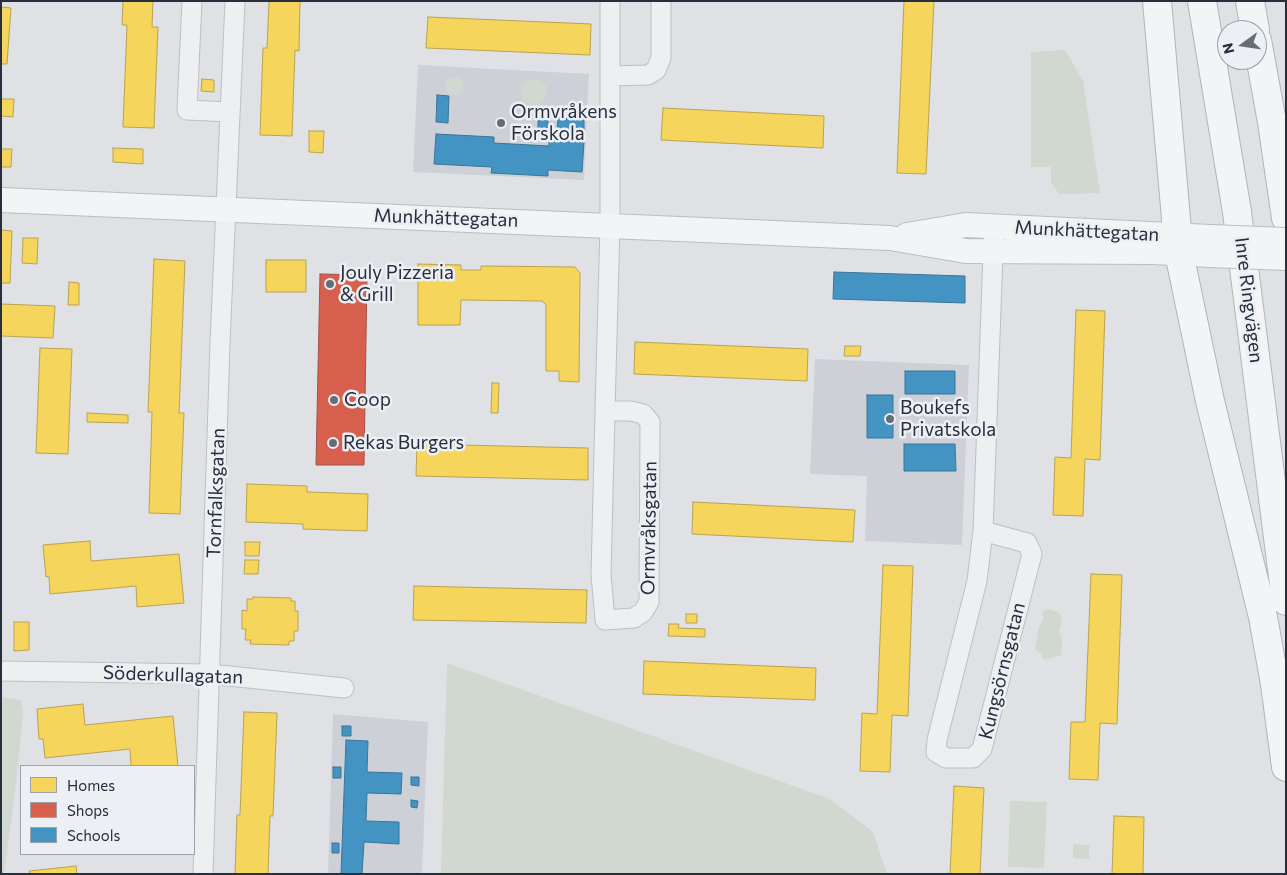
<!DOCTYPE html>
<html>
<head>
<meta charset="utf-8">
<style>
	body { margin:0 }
	#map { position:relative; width:1287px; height:875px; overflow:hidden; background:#dfe1e4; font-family:Commissioner,sans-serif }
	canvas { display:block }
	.frame { position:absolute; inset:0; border:2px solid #272f3c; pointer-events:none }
	.legend { position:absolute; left:20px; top:765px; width:175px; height:90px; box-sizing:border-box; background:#eceff4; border:1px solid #9da2aa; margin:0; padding:6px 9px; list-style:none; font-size:15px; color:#272f3c }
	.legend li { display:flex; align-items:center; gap:10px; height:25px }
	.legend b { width:25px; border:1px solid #9da2aa }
	.north { position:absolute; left:1217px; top:20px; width:50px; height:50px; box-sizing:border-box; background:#eceff4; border:1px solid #9da2aa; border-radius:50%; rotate:256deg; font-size:14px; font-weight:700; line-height:20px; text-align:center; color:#272f3c }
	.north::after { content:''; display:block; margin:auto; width:18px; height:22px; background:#676d77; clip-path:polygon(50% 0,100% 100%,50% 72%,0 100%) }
</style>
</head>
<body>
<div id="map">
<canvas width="1287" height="875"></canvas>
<div class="frame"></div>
<ul class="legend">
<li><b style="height:14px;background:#f6d55c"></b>Homes</li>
<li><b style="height:14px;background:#d6604d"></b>Shops</li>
<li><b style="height:14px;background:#4393c3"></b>Schools</li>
</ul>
<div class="north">N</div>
</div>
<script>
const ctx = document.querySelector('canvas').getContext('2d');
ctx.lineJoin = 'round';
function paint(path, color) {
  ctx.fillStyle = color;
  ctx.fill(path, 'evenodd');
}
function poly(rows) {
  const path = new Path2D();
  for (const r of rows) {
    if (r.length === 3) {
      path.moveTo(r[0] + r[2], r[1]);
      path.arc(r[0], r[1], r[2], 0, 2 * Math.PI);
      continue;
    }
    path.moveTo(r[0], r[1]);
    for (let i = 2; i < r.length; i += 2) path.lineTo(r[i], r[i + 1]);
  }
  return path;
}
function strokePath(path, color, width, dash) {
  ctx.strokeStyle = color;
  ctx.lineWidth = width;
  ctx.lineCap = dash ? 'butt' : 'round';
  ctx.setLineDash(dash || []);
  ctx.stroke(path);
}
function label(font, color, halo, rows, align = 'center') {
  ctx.font = font + ' Commissioner,sans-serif';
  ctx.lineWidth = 5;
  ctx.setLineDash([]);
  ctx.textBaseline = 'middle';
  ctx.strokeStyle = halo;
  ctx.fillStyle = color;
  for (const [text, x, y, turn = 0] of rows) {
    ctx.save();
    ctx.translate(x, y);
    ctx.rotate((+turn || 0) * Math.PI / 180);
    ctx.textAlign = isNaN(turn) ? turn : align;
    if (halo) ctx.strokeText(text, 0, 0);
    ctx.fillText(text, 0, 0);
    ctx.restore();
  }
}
const built = poly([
	[418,65,589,74,584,180,413,172],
	[815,359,969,365,962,545,865,541,867,476,810,474],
	[333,714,428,722,422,874,328,874]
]);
const green = poly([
	[1065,50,1083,81,1100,193,1059,194,1051,182,1051,167,1031,167,1031,52],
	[454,86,9],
	[534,92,13],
	[1048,609,1058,612,1061,615,1062,620,1059,630,1062,640,1061,655,1045,660,1042,657,1041,653,1035,650,1039,627,1044,619,1042,613],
	[447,663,830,799,873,832,887,874,441,874],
	[1,697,21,700,23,712,15,792,4,874,1,874],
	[1010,801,1047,802,1044,868,1008,867],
	[1073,844,1089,845,1089,859,1073,858]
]);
const homes = poly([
	[123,1,153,1,152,27,158,27,154,128,123,127,127,25,122,25,123,1],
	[269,1,300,1,299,51,295,50,292,136,260,135,263,48,267,48,269,1],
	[904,1,934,1,926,174,897,173,904,1],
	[1,7,11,8,7,64,1,64,1,7],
	[428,17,591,24,590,55,426,48,428,17],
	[202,79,214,80,214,92,201,91,202,79],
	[1,99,14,99,13,117,1,116,1,99],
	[663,108,824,116,823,148,661,140,663,108],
	[309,131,324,131,323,153,309,152,309,131],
	[113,148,143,149,143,164,113,162,113,148],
	[1,149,12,149,11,167,1,167,1,149],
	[1,230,12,231,10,283,1,283,1,230],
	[23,238,38,238,37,264,22,263,23,238],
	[154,259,185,261,179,413,184,413,180,514,149,513,152,412,148,412,154,259],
	[266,260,306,260,306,292,266,292,266,260],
	[418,264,461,265,461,270,481,270,481,266,575,267,580,273,579,382,559,381,559,371,546,371,546,305,542,301,461,300,460,325,418,325,418,264],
	[69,282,79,283,79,305,68,305,69,282],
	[1,304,55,306,53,338,1,336,1,304],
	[1076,310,1105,311,1100,460,1085,459,1083,516,1053,515,1055,457,1071,458,1076,310],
	[635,342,808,349,807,381,634,374,635,342],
	[845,346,861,346,860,356,844,356,845,346],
	[40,348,72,349,68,454,36,453,40,348],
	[492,383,499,383,498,413,491,413,492,383],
	[87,413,128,415,128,423,87,422,87,413],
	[417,444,588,448,588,480,416,476,417,444],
	[247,484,307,486,307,492,368,494,367,531,303,529,303,524,246,522,247,484],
	[693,502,855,510,853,542,692,534,693,502],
	[90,541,91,561,179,554,184,603,137,607,136,586,50,594,49,576,46,577,43,545,90,541],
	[245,542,260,542,259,556,245,556,245,542],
	[245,560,259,560,258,574,244,574,245,560],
	[883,565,913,566,908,716,892,715,890,772,860,771,862,713,877,714,883,565],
	[1091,574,1122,575,1117,724,1100,723,1098,780,1069,779,1071,722,1085,722,1091,574],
	[414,586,587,590,586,623,413,620,414,586],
	[253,597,291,598,291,601,295,601,295,611,298,611,298,631,294,631,294,641,289,641,289,645,250,644,251,640,245,640,246,629,242,629,242,610,247,611,247,599,253,599,253,597],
	[686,614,697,614,697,623,686,623,686,614],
	[14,622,29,622,29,650,14,651,14,622],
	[669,624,679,624,678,628,705,629,705,637,668,636,669,624],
	[644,661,816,668,815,700,643,694,644,661],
	[83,704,85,725,173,716,178,766,131,766,130,749,45,758,43,739,39,739,37,709,83,704],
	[244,712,277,713,273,816,270,816,268,874,235,874,237,815,240,815,244,712],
	[954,786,984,788,980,874,950,874,954,786],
	[1114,816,1144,817,1143,874,1112,874,1114,816],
	[76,866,77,874,30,874,29,871,76,866]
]);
const shops = poly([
	[320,274,367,275,364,465,316,465,320,274]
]);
const schools = poly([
	[437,95,449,96,448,123,436,122,437,95],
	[538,117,548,117,548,132,538,132,538,117],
	[558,118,584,119,584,132,557,131,558,118],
	[436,134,494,137,494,143,549,146,549,140,584,142,582,172,548,170,548,176,491,173,492,167,434,164,436,134],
	[834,272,965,276,965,303,833,299,834,272],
	[905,371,955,371,955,394,905,394,905,371],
	[867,395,893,395,893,438,867,438,867,395],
	[904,444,955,444,956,471,904,471,904,444],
	[342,726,351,726,351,736,342,736,342,726],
	[346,740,368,741,367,772,402,773,401,794,367,793,366,821,399,822,399,844,364,842,362,874,341,874,346,740],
	[333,767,341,767,341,778,333,778,333,767],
	[411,777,419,777,419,786,411,785,411,777],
	[411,800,418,801,417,808,411,807,411,800],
	[332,843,339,843,339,853,332,853,332,843]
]);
const minor = poly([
	[192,1,187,110,230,112],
	[610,76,648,75,656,70,661,58,661,1],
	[605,411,601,575,605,620,634,618,643,612,649,602,650,422,643,414,631,411,605,411,610,225,610,1],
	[983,531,1027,543,1032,554,982,749,973,758,946,758,936,752,937,740,977,581,983,531,994,226],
	[1,671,210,674,344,688],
	[203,874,220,343,235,1]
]);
const major = poly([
	[1,200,890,238,966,251,1153,252,1211,255],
	[907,235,966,225,1210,237]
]);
const highway = poly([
	[1157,1,1179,253,1210,401,1263,617,1275,684,1286,767],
	[1202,1,1237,212,1286,601],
	[1250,1,1255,30],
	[1257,40,1272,122,1286,218]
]);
const majorBridge = poly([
	[1210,237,1286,240],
	[1211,255,1286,258]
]);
const markers = [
	[501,123,5,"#676d77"],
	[330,284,5,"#676d77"],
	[334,400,5,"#676d77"],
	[890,419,5,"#676d77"],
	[333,443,5,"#676d77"]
];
const poiNames = [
	["Ormvråkens",511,112],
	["Förskola",511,134],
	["Jouly Pizzeria",340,273],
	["& Grill",340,295],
	["Coop",344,400],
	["Boukefs",900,408],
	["Privatskola",900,430],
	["Rekas Burgers",343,443]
];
const streetNames = [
	["Munkhättegatan",446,218,2],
	["Munkhättegatan",1087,231,3],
	["Inre Ringvägen",1249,300,83],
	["Tornfalksgatan",216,493,-88],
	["Ormvråksgatan",649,528,-89],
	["Kungsörnsgatan",1002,671,-76],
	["Söderkullagatan",173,675,2]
];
paint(built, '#cdd1d7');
paint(green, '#d0d8cf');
paint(homes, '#f6d55c');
strokePath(homes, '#b8a352', 1);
paint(shops, '#d6604d');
strokePath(shops, '#a25148', 1);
paint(schools, '#4393c3');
strokePath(schools, '#3b759a', 1);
strokePath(minor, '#bdbfc2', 21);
strokePath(major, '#bbbec1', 26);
strokePath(highway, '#b1b4b9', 30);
strokePath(minor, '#eeeff1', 19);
strokePath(major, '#f3f4f5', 24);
strokePath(highway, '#f3f4f5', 28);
strokePath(majorBridge, '#bbbec1', 26, []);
strokePath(majorBridge, '#f3f4f5', 24);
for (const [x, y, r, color] of markers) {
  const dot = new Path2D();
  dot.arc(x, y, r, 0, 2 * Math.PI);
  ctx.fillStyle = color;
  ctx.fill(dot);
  strokePath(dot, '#eceff4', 2);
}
label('19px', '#272f3c', '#eceff4', poiNames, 'left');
label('19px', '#272f3c', '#eceff4', streetNames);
</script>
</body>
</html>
